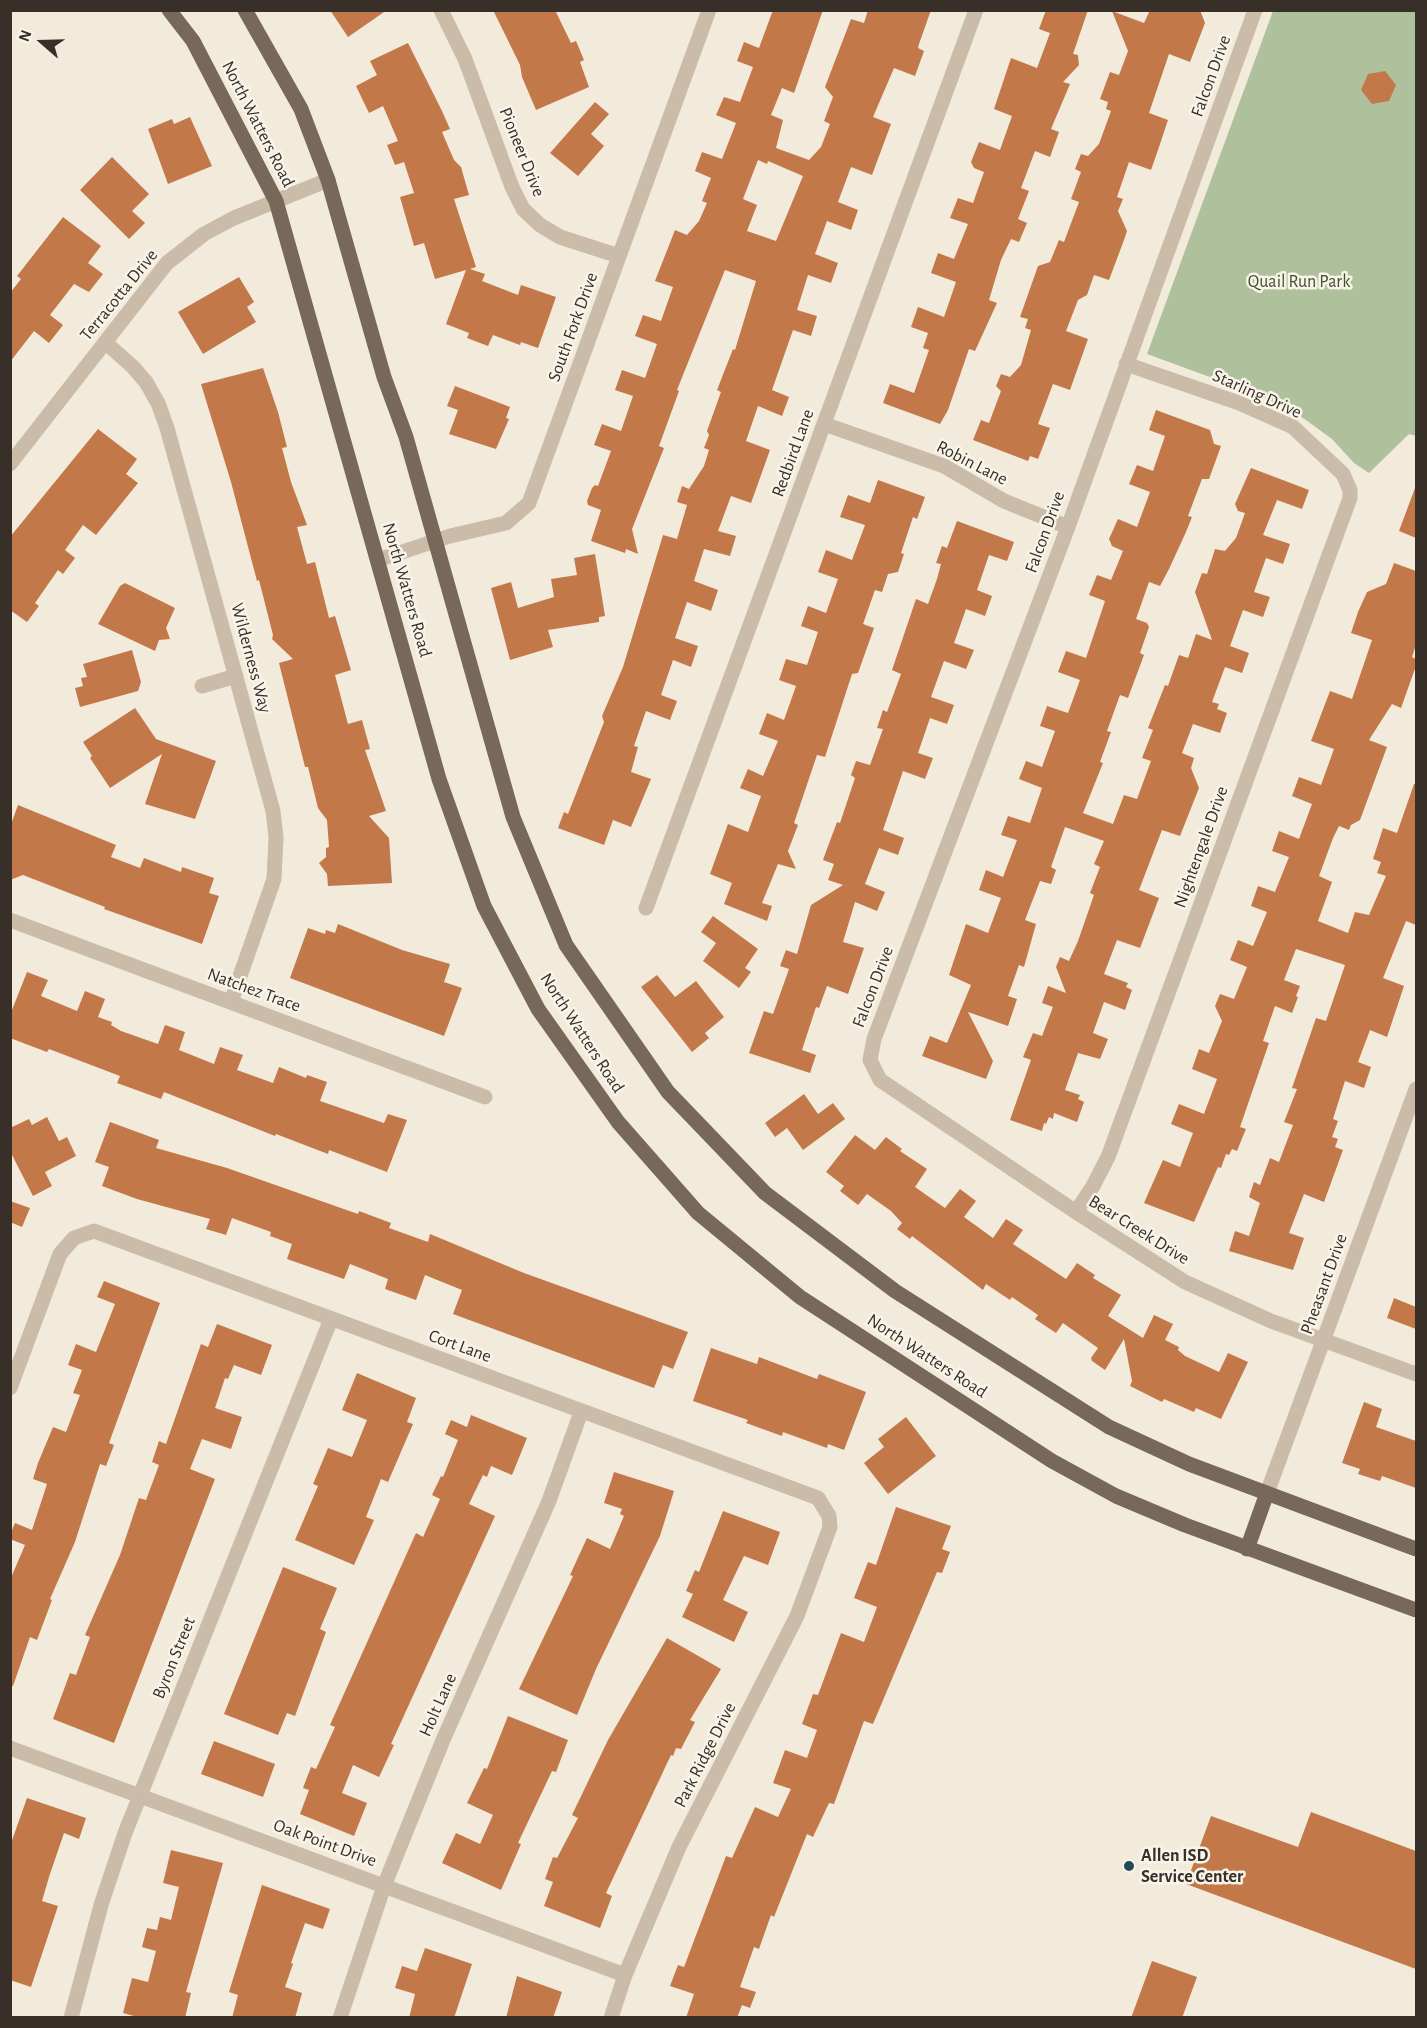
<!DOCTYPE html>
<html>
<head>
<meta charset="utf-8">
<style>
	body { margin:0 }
	#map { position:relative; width:1427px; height:2028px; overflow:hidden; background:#f2ebdc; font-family:"Alegreya Sans",sans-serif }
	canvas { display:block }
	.frame { position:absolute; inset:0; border:12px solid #372f28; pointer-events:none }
	.north { position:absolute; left:12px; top:12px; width:60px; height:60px; -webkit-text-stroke:4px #f9f4e9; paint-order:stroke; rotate:290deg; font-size:16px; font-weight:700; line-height:24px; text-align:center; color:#372f28 }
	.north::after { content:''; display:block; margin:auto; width:21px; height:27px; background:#372f28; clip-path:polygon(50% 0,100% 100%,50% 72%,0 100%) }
</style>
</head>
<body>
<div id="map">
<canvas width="1427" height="2028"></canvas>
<div class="frame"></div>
<div class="north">N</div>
</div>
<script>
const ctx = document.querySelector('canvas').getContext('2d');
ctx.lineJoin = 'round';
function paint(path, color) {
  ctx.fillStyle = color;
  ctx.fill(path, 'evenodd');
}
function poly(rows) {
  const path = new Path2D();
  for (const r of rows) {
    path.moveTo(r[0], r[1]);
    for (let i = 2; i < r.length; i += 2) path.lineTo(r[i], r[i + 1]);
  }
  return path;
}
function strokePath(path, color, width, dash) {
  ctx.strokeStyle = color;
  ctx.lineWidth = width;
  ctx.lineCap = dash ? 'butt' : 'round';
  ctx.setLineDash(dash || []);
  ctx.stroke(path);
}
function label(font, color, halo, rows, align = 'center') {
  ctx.font = font + ' "Alegreya Sans",sans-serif';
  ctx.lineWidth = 5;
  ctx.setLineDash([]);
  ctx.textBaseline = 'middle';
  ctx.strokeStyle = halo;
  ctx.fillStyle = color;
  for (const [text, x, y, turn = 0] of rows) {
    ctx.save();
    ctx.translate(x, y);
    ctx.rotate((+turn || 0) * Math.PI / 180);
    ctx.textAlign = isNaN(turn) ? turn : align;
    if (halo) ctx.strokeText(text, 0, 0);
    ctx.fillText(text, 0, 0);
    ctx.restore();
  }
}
const green = poly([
	[1273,11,1416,11,1416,436,1409,434,1369,473,1354,463,1332,439,1299,415,1259,395,1147,354]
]);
const building = poly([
	[330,10,387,10,348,37],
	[493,10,555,10,571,43,576,41,584,60,580,62,589,87,536,110,522,77,520,65],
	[773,10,823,10,794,93,782,88,771,115,783,120,776,148,809,160,821,147,830,124,824,121,833,97,825,87,851,19,864,23,868,10,931,10,919,44,918,48,924,51,915,76,894,68,873,117,891,124,872,175,851,167,838,202,858,210,851,230,827,221,815,254,838,263,831,283,808,275,797,310,817,316,811,336,793,330,772,390,789,397,782,416,758,406,746,441,770,450,751,503,731,496,718,531,736,536,730,556,704,549,694,581,718,590,711,611,687,602,675,638,698,646,691,667,673,660,661,695,677,701,670,720,646,711,634,746,638,747,631,772,651,779,631,827,613,820,604,845,558,828,564,812,568,814,604,722,602,716,623,667,663,535,677,539,687,505,677,502,682,486,689,489,704,466,709,450,704,448,709,435,707,431,721,392,717,390,733,349,735,350,756,281,725,270,677,390,679,391,659,446,664,448,632,529,638,554,626,549,625,553,591,541,601,510,588,505,587,501,592,488,595,485,598,486,611,451,594,445,602,424,621,431,633,396,615,390,622,370,645,378,657,344,635,336,643,315,661,321,673,287,655,281,675,230,687,235,699,221,707,203,702,201,711,178,695,171,702,152,722,159,736,123,716,115,724,97,740,102,753,67,737,61,744,42,759,48],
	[758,160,767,164,768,161,803,176,776,241,747,231,757,205,743,199],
	[1046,10,1088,10,1073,54,1078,55,1079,65,1063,82,1070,84,1051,129,1059,132,1050,157,1035,151,1021,188,1029,191,1018,219,1027,223,1019,242,1011,239,1001,260,989,300,997,303,975,351,969,349,948,410,940,424,883,403,890,384,914,393,929,350,923,348,928,333,911,327,918,307,944,317,956,282,931,273,938,253,954,259,968,224,950,218,958,198,973,203,984,172,974,168,971,162,979,142,1000,150,1012,116,994,109,1011,58,1037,68,1050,33,1039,29],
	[1150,10,1200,10,1205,23,1190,62,1169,54,1149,113,1168,120,1158,150,1151,170,1129,162,1117,197,1123,199,1118,211,1127,231,1124,240,1109,280,1094,275,1087,295,1078,300,1066,331,1088,339,1070,390,1053,384,1038,424,1050,428,1038,459,1030,456,1028,461,973,440,981,420,989,423,1001,391,996,386,1001,374,1010,377,1021,365,1031,330,1025,328,1028,319,1020,317,1038,266,1050,262,1059,240,1064,242,1079,202,1071,199,1081,172,1075,169,1081,154,1088,156,1099,144,1111,111,1106,109,1108,102,1100,99,1110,72,1119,75,1128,51,1112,11,1144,23],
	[408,43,442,111,450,129,442,132,454,160,461,167,469,195,454,199,476,267,470,269,485,274,482,281,518,295,521,285,556,297,538,348,521,342,520,345,493,335,488,346,467,338,469,333,446,324,466,270,435,279,424,243,414,246,400,197,414,193,404,162,395,165,387,145,398,141,383,106,369,113,356,86,377,75,370,61],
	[1385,71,1396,85,1389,101,1372,104,1361,90,1368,74],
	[595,102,609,114,591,134,604,146,578,176,550,153],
	[190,117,212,166,168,184,148,129,172,119,174,124],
	[112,157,149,194,132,211,145,223,129,239,80,190],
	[63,217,101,246,88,263,103,274,89,292,74,284,50,315,63,325,49,343,34,331,10,362,10,293,21,279,17,276],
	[239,277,254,302,247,307,256,322,203,354,178,312],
	[263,368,278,412,287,447,282,448,291,482,307,525,297,527,307,564,315,562,329,618,335,616,351,670,335,675,348,724,362,720,370,749,365,750,386,811,369,816,389,838,392,883,328,886,327,874,319,863,326,857,326,848,329,847,327,820,318,808,308,767,305,767,279,663,293,659,272,639,273,635,259,580,257,581,231,482,201,384],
	[455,386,510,407,506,418,509,419,496,449,449,434,458,410,447,406],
	[1156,410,1210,430,1214,444,1221,446,1209,479,1202,479,1188,516,1192,517,1186,532,1169,569,1160,586,1149,582,1136,619,1147,623,1149,627,1140,653,1144,655,1128,698,1120,695,1107,731,1111,732,1100,762,1103,763,1083,813,1113,824,1124,795,1137,799,1151,761,1142,758,1153,730,1148,728,1165,685,1168,686,1179,655,1188,658,1196,634,1212,640,1195,592,1202,573,1207,574,1215,549,1225,551,1236,538,1245,513,1238,511,1235,504,1251,468,1309,490,1302,509,1277,500,1263,535,1290,544,1283,564,1266,558,1254,592,1270,597,1263,617,1243,610,1230,646,1249,653,1242,673,1225,667,1212,702,1219,704,1217,709,1227,713,1220,733,1193,724,1182,753,1194,758,1191,768,1199,788,1180,836,1162,830,1139,890,1159,898,1140,948,1117,940,1104,974,1128,983,1126,987,1132,990,1125,1010,1104,1002,1093,1033,1108,1039,1100,1059,1078,1053,1065,1090,1080,1095,1078,1099,1084,1102,1077,1122,1054,1113,1053,1119,1049,1117,1046,1124,1044,1123,1042,1131,1010,1120,1031,1060,1023,1057,1033,1033,1042,1036,1053,1007,1042,1003,1048,986,1066,993,1056,967,1060,957,1069,961,1078,941,1094,895,1090,893,1100,867,1094,864,1104,841,1065,827,1051,867,1056,870,1051,884,1040,881,1025,920,1036,924,1024,967,1019,965,1008,996,1017,999,1008,1026,968,1012,993,1061,986,1079,922,1056,930,1036,947,1043,971,985,949,975,966,924,988,933,1001,898,979,890,986,870,1003,877,1017,840,1001,835,1008,816,1030,823,1042,788,1019,779,1026,761,1042,767,1055,731,1040,726,1047,706,1068,713,1080,680,1058,672,1066,651,1086,658,1105,601,1089,595,1097,575,1111,580,1123,551,1112,546,1109,539,1118,519,1137,527,1150,492,1129,484,1137,465,1153,471,1165,436,1149,430],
	[98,429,137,459,126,474,138,483,96,535,83,525,65,550,75,558,63,574,58,570,35,603,39,606,27,622,10,610,10,537],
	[878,480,925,497,917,519,913,517,901,553,904,554,898,572,888,574,882,592,875,590,863,624,874,628,858,673,852,674,825,757,817,755,794,823,798,825,788,851,796,869,778,864,762,903,772,906,767,921,724,904,732,883,710,874,728,824,748,832,761,796,740,788,748,769,763,776,778,741,759,734,767,713,784,720,796,686,779,680,786,659,807,665,818,632,801,626,808,606,826,613,838,579,818,572,826,550,852,560,865,525,840,517,848,495,870,503],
	[1415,488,1416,489,1416,538,1399,531],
	[957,521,1014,542,1007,561,989,555,977,590,992,596,985,616,966,609,954,643,974,650,966,669,944,661,931,697,954,705,947,724,930,718,918,753,933,758,925,779,903,771,883,830,904,838,898,855,879,848,865,884,885,892,877,911,855,902,843,942,864,948,848,994,827,986,819,1008,816,1007,802,1050,816,1055,810,1073,749,1053,764,1011,773,1014,789,969,780,966,786,950,797,954,811,905,843,885,828,880,834,864,823,860,824,857,837,822,840,823,855,778,851,775,856,761,870,765,883,729,877,728,883,710,887,712,901,674,892,670,916,599,928,604,937,579,941,564,936,563,942,546,947,548],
	[595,554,605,616,599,617,599,622,548,630,553,647,510,660,491,588,511,582,518,608,554,597,551,579,577,575,574,558],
	[1394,563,1416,571,1416,645,1412,657,1416,659,1416,666,1401,708,1392,704,1369,740,1387,747,1360,820,1351,825,1349,830,1339,826,1333,838,1319,876,1332,882,1318,921,1348,933,1355,912,1369,915,1386,876,1377,873,1381,862,1373,859,1383,828,1397,833,1414,784,1416,784,1416,925,1406,921,1383,978,1404,986,1387,1037,1370,1030,1358,1062,1371,1067,1364,1088,1345,1081,1333,1119,1338,1121,1332,1137,1338,1139,1335,1147,1343,1150,1324,1202,1304,1194,1289,1233,1304,1238,1293,1270,1229,1251,1235,1231,1249,1236,1260,1203,1249,1197,1254,1182,1260,1185,1270,1158,1279,1162,1293,1125,1284,1122,1297,1089,1292,1088,1316,1018,1326,1021,1345,965,1296,949,1284,980,1300,986,1296,996,1298,997,1292,1013,1275,1006,1263,1041,1269,1043,1240,1127,1246,1129,1243,1136,1237,1151,1232,1149,1229,1155,1226,1154,1221,1168,1218,1167,1194,1222,1144,1203,1163,1160,1180,1167,1193,1133,1171,1124,1179,1104,1204,1114,1217,1079,1192,1069,1199,1049,1209,1053,1222,1021,1215,1006,1220,994,1234,999,1247,967,1230,960,1238,940,1253,946,1267,912,1251,906,1258,886,1275,892,1289,857,1272,851,1279,831,1299,839,1312,804,1292,796,1299,777,1321,785,1334,749,1311,741,1330,691,1352,699,1372,640,1351,633,1358,612,1367,592,1386,584],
	[125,583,175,608,166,628,170,639,159,640,155,651,98,624,120,586],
	[132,650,141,682,138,691,80,707,75,688,83,686,81,678,87,677,83,664],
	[135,708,156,739,216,761,195,819,145,804,162,754,110,788,90,758,92,756,83,742],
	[18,805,116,845,111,857,140,868,144,858,181,872,182,867,214,878,209,893,219,896,202,944,104,909,105,907,23,875,10,880,10,827],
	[713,916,758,949,745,968,751,972,739,988,703,961,716,943,701,932],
	[338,924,402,950,450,964,444,982,462,988,444,1036,290,978,308,928,325,934,326,930,335,933],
	[27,972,48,980,41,996,77,1011,85,991,105,999,98,1017,112,1022,111,1025,121,1031,158,1044,165,1025,185,1032,179,1050,214,1064,220,1047,243,1055,237,1070,273,1083,279,1067,306,1078,307,1075,327,1082,320,1101,384,1123,388,1114,407,1120,387,1172,329,1150,328,1154,276,1134,275,1136,164,1092,161,1099,117,1083,120,1076,49,1049,47,1052,10,1038,10,1015],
	[657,975,675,997,696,981,724,1017,705,1033,709,1038,692,1052,641,987],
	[804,1094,818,1114,833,1103,845,1119,803,1150,787,1128,775,1137,765,1123],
	[47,1117,59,1141,67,1137,76,1156,45,1172,52,1186,33,1196,10,1151,10,1128,29,1119,32,1125],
	[110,1122,159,1140,156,1148,227,1168,358,1214,359,1211,391,1223,389,1228,428,1242,430,1234,524,1273,688,1332,673,1369,663,1365,654,1388,453,1314,462,1290,425,1275,416,1300,385,1289,388,1279,350,1264,344,1279,287,1259,292,1244,270,1236,271,1232,232,1218,226,1235,206,1229,210,1219,137,1199,102,1186,109,1167,95,1162],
	[855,1135,875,1150,886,1137,902,1149,900,1151,927,1169,915,1187,945,1208,960,1189,976,1201,964,1217,993,1238,1006,1219,1023,1230,1013,1244,1066,1279,1077,1263,1095,1275,1093,1278,1121,1295,1108,1316,1143,1338,1154,1315,1173,1324,1165,1340,1179,1347,1178,1350,1185,1356,1219,1372,1228,1353,1248,1362,1221,1419,1196,1408,1194,1412,1164,1399,1162,1402,1130,1386,1132,1381,1124,1339,1105,1370,1092,1361,1091,1358,1098,1348,1063,1323,1056,1333,1035,1319,1038,1315,1012,1297,1010,1300,986,1284,983,1290,912,1236,910,1239,897,1229,902,1223,891,1211,867,1194,858,1205,840,1191,844,1186,826,1172],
	[10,1201,30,1208,22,1227,10,1222],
	[104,1281,160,1303,109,1443,114,1445,106,1466,100,1464,75,1542,50,1599,52,1600,37,1640,30,1637,13,1686,10,1685,10,1580,25,1545,10,1539,10,1535,15,1523,32,1530,47,1484,33,1479,38,1463,53,1427,66,1432,80,1395,73,1393,82,1370,68,1365,76,1344,96,1352,115,1304,97,1297],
	[1394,1298,1416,1307,1416,1329,1387,1318],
	[217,1324,272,1345,261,1375,234,1365,228,1379,225,1378,215,1408,242,1417,231,1449,202,1439,190,1469,215,1479,114,1743,53,1719,70,1673,76,1675,90,1637,85,1635,120,1555,139,1498,146,1500,159,1465,152,1462,159,1441,166,1444,201,1344,208,1347],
	[711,1348,757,1364,759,1357,817,1379,819,1374,866,1392,844,1450,828,1444,827,1448,783,1432,782,1436,746,1423,748,1420,693,1401],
	[357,1373,416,1398,407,1422,413,1424,388,1482,381,1479,366,1517,374,1520,354,1565,295,1540,318,1486,313,1484,328,1448,352,1457,367,1420,342,1410],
	[1364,1402,1382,1409,1376,1427,1416,1441,1416,1488,1382,1476,1380,1481,1358,1474,1360,1469,1342,1463],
	[471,1415,527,1438,512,1475,491,1466,487,1477,483,1475,469,1504,495,1516,391,1744,394,1745,379,1777,353,1765,342,1793,367,1803,354,1836,300,1814,309,1790,303,1788,311,1767,316,1769,335,1727,330,1725,416,1533,423,1537,440,1499,432,1495,441,1476,443,1477,458,1440,445,1434,451,1420,467,1427],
	[906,1417,936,1456,888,1494,864,1463,884,1447,878,1439],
	[614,1472,674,1491,660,1536,596,1669,577,1715,519,1689,573,1576,570,1575,587,1538,610,1549,624,1516,620,1514,622,1509,604,1503],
	[896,1507,951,1526,942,1549,950,1552,942,1573,937,1572,873,1724,864,1721,834,1804,829,1803,813,1837,807,1834,774,1917,771,1915,759,1949,754,1947,740,1987,756,1992,750,2008,742,2005,737,2018,686,2018,694,1994,670,1986,678,1965,684,1967,726,1856,732,1858,755,1807,778,1817,791,1789,773,1783,785,1750,807,1758,817,1730,802,1724,813,1694,818,1695,841,1633,864,1642,877,1607,854,1598,868,1562,876,1565],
	[723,1511,780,1532,768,1565,744,1556,723,1600,748,1612,734,1642,682,1617,693,1594,686,1591,695,1570,699,1572],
	[283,1567,337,1588,320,1629,326,1632,295,1716,287,1713,278,1735,224,1714],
	[667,1638,721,1669,690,1720,695,1722,681,1749,676,1748,673,1756,671,1755,606,1893,612,1896,600,1928,544,1906,553,1882,545,1879,553,1857,557,1858,578,1818,572,1815,608,1740],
	[508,1716,568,1740,556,1772,552,1771,518,1843,521,1844,501,1890,442,1863,456,1833,480,1844,493,1815,467,1803,484,1768,487,1769],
	[214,1741,275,1764,263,1797,201,1774],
	[27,1798,86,1818,79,1839,64,1833,49,1877,42,1901,58,1906,31,1987,10,1980,10,1846],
	[1311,1812,1416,1851,1416,1969,1186,1884,1211,1816,1298,1847],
	[171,1850,223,1863,186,1992,191,1993,185,2018,141,2018,123,2013,132,1978,148,1982,156,1951,142,1947,147,1928,157,1930,160,1917,171,1920,179,1887,163,1883],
	[262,1885,330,1909,323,1929,305,1923,291,1963,293,1964,285,1987,302,1993,295,2018,232,2018,238,1995,229,1992],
	[425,1948,472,1964,454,2018,409,2018,415,1994,395,1988,402,1966,417,1971],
	[1152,1961,1197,1977,1182,2018,1131,2018],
	[517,1976,562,1992,553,2018,506,2018]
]);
const minor = poly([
	[441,10,465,59,512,187,523,209,540,225,560,237,619,256],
	[1255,10,1068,527,874,1039,870,1060,880,1080,889,1086,1076,1212,1185,1282,1271,1321,1416,1374],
	[105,342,133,367,146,382,158,403,167,428,273,811,276,837,274,879,231,1002],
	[824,424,944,466,1004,501,1068,527],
	[10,464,167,263,204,234,234,218,328,180],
	[378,560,450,536,506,523,529,503,709,10],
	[202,686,236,676],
	[646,908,976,10],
	[10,920,485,1097],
	[1076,1212,1093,1186,1108,1157,1350,498,1350,490,1343,474,1293,427,1239,403,1126,364],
	[10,1388,60,1254,74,1238,94,1231,818,1498,829,1516,830,1527,797,1616,679,1847,625,1975,611,2018],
	[1267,1493,1416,1089],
	[10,1748,625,1975],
	[71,2018,101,1905,125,1833,331,1319],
	[340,2018,384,1886,443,1740,549,1501,581,1412]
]);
const major = poly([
	[169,10,193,41,276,201,439,779,484,906,538,1009,618,1122,698,1213,800,1297,1052,1461,1116,1496,1185,1525,1416,1610],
	[245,10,301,109,328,180,384,377,406,437,513,817,566,945,668,1092,765,1193,895,1291,1109,1427,1189,1464,1416,1549],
	[1247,1549,1267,1493]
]);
const markers = [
	[1129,1866,6,"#1f4b57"]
];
const streetNames = [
	["Falcon Drive",1211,76,-70],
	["North Watters Road",258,124,63],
	["Pioneer Drive",522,152,68],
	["Terracotta Drive",119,295,-51],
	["South Fork Drive",573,327,-70],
	["Starling Drive",1257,394,24],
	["Redbird Lane",793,453,-70],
	["Robin Lane",972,463,27],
	["Falcon Drive",1045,532,-70],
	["North Watters Road",407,590,74],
	["Wilderness Way",251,658,75],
	["Nightengale Drive",1201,847,-70],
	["Falcon Drive",873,987,-69],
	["Natchez Trace",254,990,20],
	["North Watters Road",582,1033,57],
	["Bear Creek Drive",1139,1230,32],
	["Pheasant Drive",1324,1284,-70],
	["Cort Lane",460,1346,20],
	["North Watters Road",927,1356,33],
	["Byron Street",174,1658,-68],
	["Holt Lane",438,1705,-66],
	["Park Ridge Drive",705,1755,-63],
	["Oak Point Drive",325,1843,20]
];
const parkNames = [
	["Quail Run Park",1299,282]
];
const poiNames = [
	["Allen ISD",1141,1856],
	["Service Center",1141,1877]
];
paint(green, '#afc09d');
paint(building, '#c37849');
strokePath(minor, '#cabca8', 15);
strokePath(major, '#78685a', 15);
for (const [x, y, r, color] of markers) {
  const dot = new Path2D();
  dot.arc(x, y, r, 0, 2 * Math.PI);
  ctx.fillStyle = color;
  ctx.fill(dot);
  strokePath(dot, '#f9f4e9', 2);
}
label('18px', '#372f28', '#f9f4e9', streetNames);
label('18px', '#40542d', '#f9f4e9', parkNames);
label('bold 18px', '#372f28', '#f9f4e9', poiNames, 'left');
</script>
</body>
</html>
